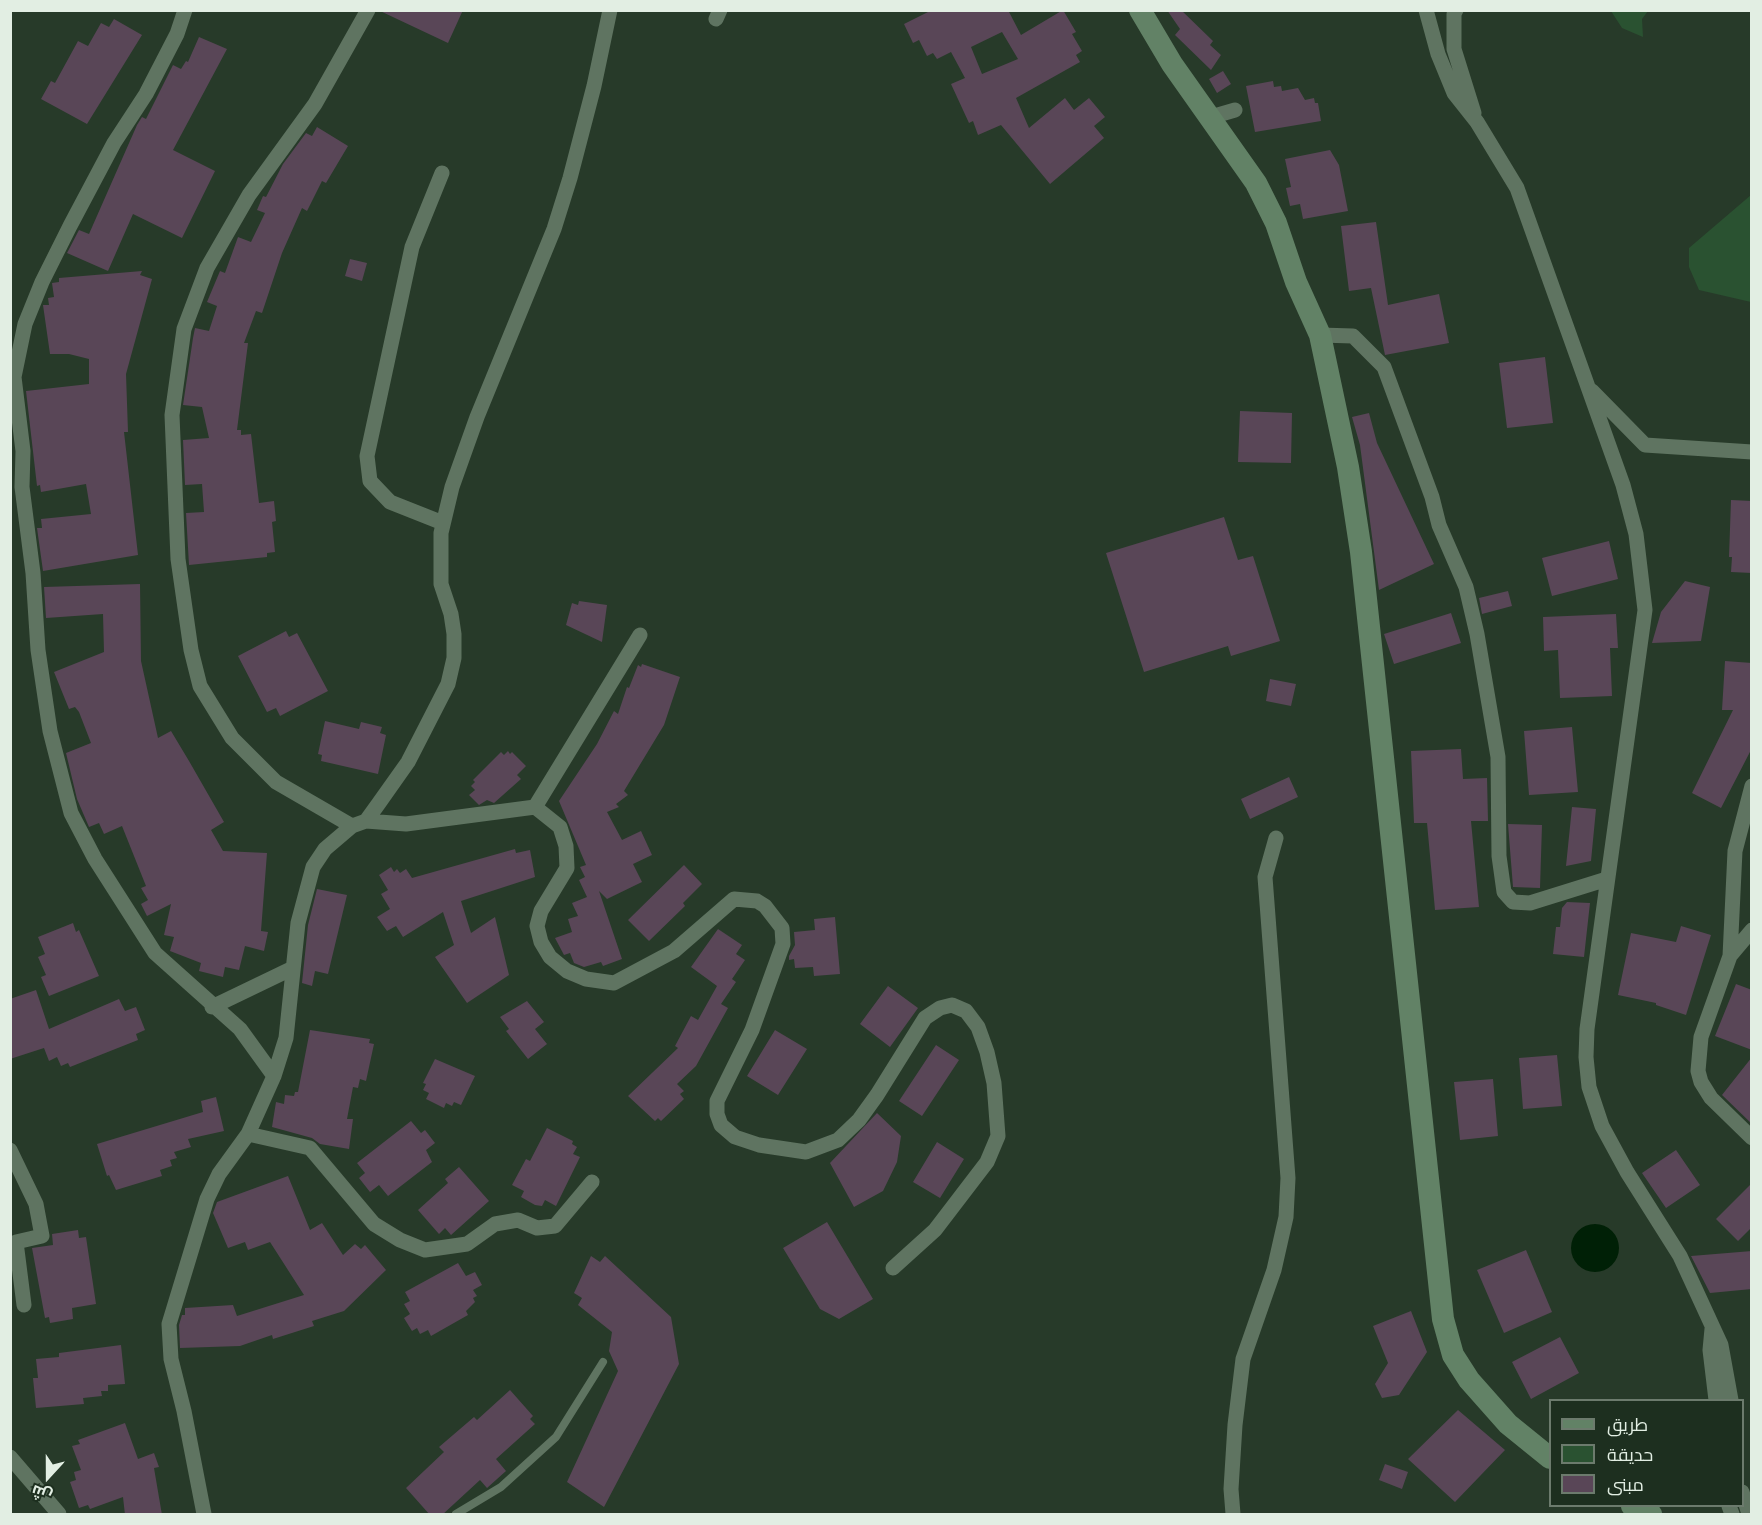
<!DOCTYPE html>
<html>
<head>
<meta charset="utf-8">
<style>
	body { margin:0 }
	#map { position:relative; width:1762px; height:1525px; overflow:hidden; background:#273a29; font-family:Quicksand,Cairo,sans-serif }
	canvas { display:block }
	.frame { position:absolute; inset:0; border:12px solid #e2eee3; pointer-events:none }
	.legend { position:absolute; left:1549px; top:1399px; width:195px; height:108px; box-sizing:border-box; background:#1d2f1f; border:2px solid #6c7b6d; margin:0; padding:8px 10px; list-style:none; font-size:18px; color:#e2eee3 }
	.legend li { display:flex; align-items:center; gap:12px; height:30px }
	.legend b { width:30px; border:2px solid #6c7b6d }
	.north { position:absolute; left:18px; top:1447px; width:60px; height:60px; -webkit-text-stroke:4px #1d2f1f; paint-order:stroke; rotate:201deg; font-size:16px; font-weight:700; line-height:24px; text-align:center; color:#e2eee3 }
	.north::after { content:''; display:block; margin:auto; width:21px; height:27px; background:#e2eee3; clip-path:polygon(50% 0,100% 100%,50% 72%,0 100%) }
</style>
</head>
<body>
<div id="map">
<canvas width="1762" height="1525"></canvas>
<div class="frame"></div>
<ul class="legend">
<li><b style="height:8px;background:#628266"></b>طريق</li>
<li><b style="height:16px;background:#2a5231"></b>حديقة</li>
<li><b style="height:16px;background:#594657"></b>مبنى</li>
</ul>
<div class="north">ش</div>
</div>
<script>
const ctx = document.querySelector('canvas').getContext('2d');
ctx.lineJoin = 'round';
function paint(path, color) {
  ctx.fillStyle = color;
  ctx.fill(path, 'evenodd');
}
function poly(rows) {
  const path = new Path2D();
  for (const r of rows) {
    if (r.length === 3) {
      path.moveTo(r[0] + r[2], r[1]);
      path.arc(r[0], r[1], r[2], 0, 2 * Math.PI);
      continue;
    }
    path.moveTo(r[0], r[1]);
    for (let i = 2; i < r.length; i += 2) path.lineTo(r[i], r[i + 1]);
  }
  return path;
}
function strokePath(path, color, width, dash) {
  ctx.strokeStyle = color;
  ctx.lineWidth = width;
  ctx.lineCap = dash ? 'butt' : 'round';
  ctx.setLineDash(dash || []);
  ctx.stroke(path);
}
const green = poly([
	[1611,11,1648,11,1642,19,1643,37,1622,28],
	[1751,195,1751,302,1699,290,1689,267,1689,248]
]);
const water = poly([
	[1595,1248,24]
]);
const building = poly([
	[378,10,463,10,448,43],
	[932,10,1008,10,1021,35,1063,10,1076,32,1072,34,1082,51,1076,55,1080,62,1016,98,1029,128,1065,98,1074,110,1089,98,1105,117,1094,126,1104,138,1050,184,1001,125,978,135,973,121,969,123,951,84,965,78,951,52,937,59,933,53,927,56,919,40,913,43,904,24],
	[1002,32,1018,59,982,74,971,47],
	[1167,10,1181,10,1213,41,1210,45,1221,55,1211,70,1175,35,1180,29],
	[114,19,142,35,87,124,41,99,51,81,55,83,78,41,88,46,101,23,109,27],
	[199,37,227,49,173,150,215,171,182,238,133,214,108,271,67,253,79,230,89,234,137,125,142,117,146,119,173,65,181,69,186,61,188,62],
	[1223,71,1231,84,1217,93,1209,79],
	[1273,81,1274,87,1281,86,1282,91,1298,88,1305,100,1314,98,1315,103,1318,103,1321,121,1255,132,1246,86],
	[317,127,348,146,326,183,322,181,307,211,302,208,282,253,262,313,256,311,244,343,248,343,237,430,241,430,241,435,251,434,259,503,274,501,276,521,272,522,275,552,267,553,267,557,189,565,186,513,204,512,202,484,185,485,183,440,209,438,202,407,183,405,193,338,195,328,209,331,217,306,207,302,220,271,225,273,238,237,251,242,265,213,257,210,263,196,266,197,283,164,306,133,312,136],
	[1330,150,1339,165,1348,211,1303,219,1300,204,1290,206,1286,188,1291,187,1285,159],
	[1376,222,1388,305,1439,294,1449,343,1385,355,1371,288,1349,291,1341,226],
	[350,259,367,263,362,281,345,276],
	[142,271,140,275,152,279,126,374,128,432,124,432,138,555,43,571,37,528,42,528,41,519,91,514,86,484,41,492,40,485,37,486,26,391,89,384,89,359,69,354,50,354,43,305,49,305,48,298,54,297,52,283,59,282,59,278],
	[1545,357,1553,423,1507,428,1499,363],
	[1240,411,1292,413,1291,463,1238,462],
	[1369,413,1377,443,1434,564,1379,590,1360,445,1352,417],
	[1731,500,1752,501,1752,573,1731,572,1732,557,1729,557],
	[1224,517,1238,560,1253,556,1280,641,1231,656,1228,646,1144,672,1106,553],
	[1609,541,1618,579,1552,596,1542,558],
	[1685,581,1710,587,1701,641,1652,643,1661,612],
	[140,584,141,661,158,738,171,731,189,761,224,822,211,830,223,851,267,853,261,931,268,932,264,951,245,946,239,970,225,967,223,977,199,971,201,963,170,951,174,937,164,935,171,904,147,916,141,904,148,900,141,888,146,886,122,826,104,834,99,823,89,827,77,799,66,753,91,743,79,712,75,707,69,709,54,672,104,652,103,614,46,618,44,587],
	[1508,591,1512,606,1482,614,1479,598],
	[579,601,607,605,602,642,566,625,572,603,578,605],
	[1451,613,1461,643,1394,664,1384,634],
	[1616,614,1618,648,1610,648,1612,696,1560,698,1558,650,1544,651,1543,617],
	[286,631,289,637,297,633,328,691,280,716,276,708,267,712,238,656],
	[1725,661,1752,663,1752,748,1721,808,1692,793,1733,710,1722,710],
	[642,664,680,677,664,725,624,791,628,795,616,804,619,807,607,812,622,840,641,831,652,855,633,864,642,882,607,899,599,891,622,959,603,966,601,962,584,967,574,963,570,953,564,955,555,938,572,932,568,919,578,916,572,903,587,897,579,880,585,877,580,867,586,865,559,801,597,744,614,711,618,714,627,687,629,688,638,665,641,667],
	[1270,679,1296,684,1291,706,1266,701],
	[325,721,359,729,361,722,382,727,380,733,386,735,378,774,321,761,322,755,318,754],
	[1572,727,1578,792,1529,795,1524,731],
	[1461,749,1463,779,1487,778,1488,821,1471,821,1479,907,1435,910,1427,823,1414,823,1411,751],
	[508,751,510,754,512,752,526,766,517,775,521,779,494,803,487,800,479,805,469,795,475,790,471,786,475,782,473,780,501,752,504,755],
	[1289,777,1298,797,1250,819,1241,799],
	[1572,807,1596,809,1591,861,1566,866],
	[1508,824,1542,825,1540,888,1513,887],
	[515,849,516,853,530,850,535,877,461,901,471,933,495,917,509,975,467,1003,435,957,454,945,443,912,403,937,396,926,387,931,377,917,390,909,381,894,388,890,379,875,391,867,394,872,397,869,400,873,406,869,412,878],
	[684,865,702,884,683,903,685,906,649,941,628,920],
	[317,889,347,895,328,974,315,971,312,986,302,983,308,925],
	[1567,902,1590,903,1584,957,1553,954,1556,927,1560,927,1562,908],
	[835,917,840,974,814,976,813,967,795,968,794,959,789,960,789,956,795,945,794,932,815,930,814,919],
	[73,923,76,932,79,930,99,976,49,996,41,977,46,975,38,957,45,954,38,937],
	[1681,926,1711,935,1686,1015,1656,1005,1656,1003,1618,995,1631,933,1676,942],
	[718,929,742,945,736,954,745,960,732,979,736,982,721,1004,728,1008,696,1066,677,1084,684,1091,680,1094,684,1099,661,1121,658,1118,655,1121,628,1096,678,1048,675,1046,691,1016,698,1020,717,986,691,967],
	[1736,984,1752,990,1752,1050,1715,1036],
	[888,986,918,1008,890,1047,860,1024],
	[36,990,49,1029,119,999,125,1011,136,1007,145,1030,136,1034,138,1040,70,1067,68,1063,61,1066,57,1057,49,1061,44,1048,10,1059,10,999],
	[527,1001,544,1022,535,1029,547,1044,528,1059,506,1031,509,1029,500,1017],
	[310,1030,370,1039,369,1043,374,1044,366,1081,360,1079,358,1088,353,1087,347,1119,353,1119,349,1149,320,1144,312,1138,272,1127,276,1102,284,1104,285,1095,294,1096,295,1092,298,1092],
	[775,1030,807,1049,778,1095,747,1076],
	[936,1045,959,1060,922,1116,899,1101],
	[1557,1055,1562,1106,1523,1109,1519,1058],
	[1752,1057,1752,1124,1722,1095],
	[435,1059,475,1076,461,1105,454,1102,452,1106,446,1103,444,1108,426,1099,429,1093,423,1090,426,1084,423,1083],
	[1493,1079,1498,1136,1460,1140,1454,1082],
	[216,1097,224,1131,188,1139,191,1147,174,1152,177,1158,170,1160,172,1166,160,1170,162,1176,116,1190,109,1175,107,1176,97,1144,203,1112,201,1101],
	[877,1113,901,1136,897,1162,883,1191,854,1207,830,1163],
	[411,1121,421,1133,425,1130,435,1143,426,1150,432,1162,388,1196,379,1185,370,1192,359,1178,365,1173,357,1163],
	[547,1128,573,1141,572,1144,577,1147,573,1154,580,1157,556,1206,545,1200,542,1206,535,1205,521,1197,524,1191,512,1185,526,1159,530,1161],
	[937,1142,964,1159,940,1198,913,1182],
	[1676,1150,1700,1185,1666,1208,1642,1173],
	[459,1167,489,1201,451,1235,445,1228,439,1234,418,1210,448,1183,445,1179],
	[288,1176,310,1230,322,1223,343,1255,355,1244,361,1249,365,1245,386,1270,344,1311,312,1321,314,1326,273,1339,272,1335,240,1346,180,1348,179,1325,182,1315,185,1315,185,1308,233,1305,237,1316,304,1295,270,1242,248,1250,245,1242,228,1248,213,1213,217,1202],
	[1752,1183,1752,1227,1738,1241,1716,1219],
	[827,1222,873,1299,839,1319,820,1309,783,1248],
	[78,1230,79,1238,86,1237,96,1304,72,1308,73,1319,50,1323,49,1317,45,1318,32,1248,53,1245,52,1234],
	[1526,1250,1552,1312,1504,1333,1477,1270],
	[1752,1251,1752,1289,1710,1293,1691,1256],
	[591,1256,600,1262,605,1256,671,1317,679,1364,604,1507,567,1482,618,1371,609,1351,612,1332,578,1305,582,1298,574,1293],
	[458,1263,466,1276,475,1272,482,1285,473,1290,477,1296,473,1298,475,1302,466,1311,468,1315,431,1336,428,1330,420,1334,417,1328,412,1331,404,1318,410,1314,404,1304,410,1301,405,1292],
	[1411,1311,1427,1352,1399,1395,1382,1398,1375,1384,1388,1363,1373,1326],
	[1560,1337,1579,1373,1531,1399,1512,1362],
	[121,1345,125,1384,108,1385,108,1391,101,1391,102,1396,83,1398,84,1404,36,1408,33,1378,38,1378,36,1359,59,1357,59,1353],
	[510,1390,533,1416,530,1419,535,1424,496,1459,506,1471,487,1488,480,1480,442,1515,430,1515,406,1488,444,1452,439,1447,474,1417,477,1420],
	[1458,1410,1505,1450,1455,1502,1408,1459],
	[125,1423,138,1459,154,1453,159,1467,154,1468,162,1515,125,1515,123,1497,90,1509,88,1505,79,1508,70,1482,76,1480,74,1472,81,1470,72,1446,80,1444,78,1440],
	[1385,1464,1408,1472,1402,1489,1379,1480]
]);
const lane = poly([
	[456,1514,501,1487,556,1437,603,1362]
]);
const street = poly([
	[185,10,177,34,146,94,114,143,70,226,42,282,25,324,14,377,23,451,22,487,33,573,38,650,50,731,71,813,95,859,155,953,240,1029,274,1076],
	[1426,10,1438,54,1454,93,1477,122,1517,188,1623,485,1636,534,1645,610,1587,1029,1586,1057,1589,1087,1602,1126,1627,1172,1680,1256,1721,1345,1731,1400],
	[1456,10,1454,14,1454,49,1474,113],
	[716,19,720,10],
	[1211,117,1235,110],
	[442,173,412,247,367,456,370,481,390,502,443,523],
	[1320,335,1353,336,1384,367,1432,497,1439,525,1466,587,1477,634,1498,757,1499,856,1504,892,1513,902,1530,903,1607,879],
	[1592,391,1645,445,1752,452],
	[1752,786,1735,851,1730,956,1701,1037,1698,1071,1701,1082,1711,1098,1752,1138],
	[535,807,640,635],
	[366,821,406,824,535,807,560,827,566,846,567,868,541,911,537,926,541,942,550,957,567,971,586,979,614,983,674,951,734,899,757,901,765,906,782,928,783,944,752,1030,717,1101,717,1114,721,1125,735,1137,759,1145,806,1152,838,1140,859,1120,877,1095,925,1018,940,1008,952,1005,966,1011,978,1027,987,1052,994,1083,998,1136,987,1162,935,1230,893,1268],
	[352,826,276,782,232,738,200,686,191,650,178,559,172,415,184,329,207,268,249,195,315,104,368,10],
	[1730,956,1752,930],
	[212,1007,293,968],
	[248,1134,310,1148,374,1224,400,1240,425,1250,467,1244,495,1224,518,1220,537,1228,555,1226,592,1182],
	[10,1150,36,1204,42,1236,16,1242,24,1305],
	[1712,1329,1710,1350,1716,1400],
	[10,1457,59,1514],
	[1742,1492,1749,1514],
	[1729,1506,1732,1514],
	[204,1514,184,1411,171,1359,169,1324,207,1199,219,1174,248,1134,274,1076,286,1038,298,923,313,867,325,849,352,826,366,821,379,803,408,762,448,684,454,658,454,634,451,614,441,584,441,533,452,487,477,417,554,229,570,178,594,86,610,10],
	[1233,1514,1231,1489,1235,1425,1243,1359,1274,1270,1286,1217,1288,1178,1265,877,1276,838]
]);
const secondary = poly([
	[1140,10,1172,64,1256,183,1276,223,1296,282,1320,335,1348,467,1361,552,1443,1319,1453,1355,1469,1380,1508,1424,1550,1458],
	[1632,1506,1651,1514]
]);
paint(green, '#2a5231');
paint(water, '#002006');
paint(building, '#594657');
strokePath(lane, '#5f7461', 8);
strokePath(street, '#5f7461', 15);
strokePath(secondary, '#628266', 22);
</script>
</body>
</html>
